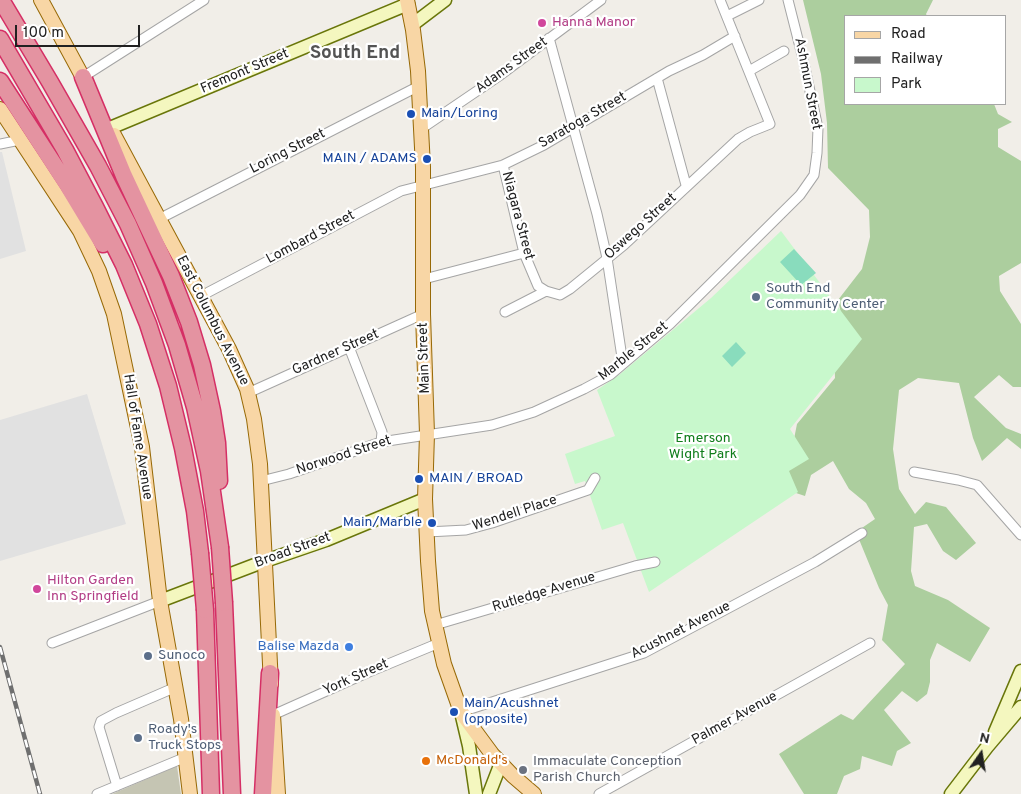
<!DOCTYPE html>
<html>
<head>
<meta charset="utf-8">
<style>
	body { margin:0 }
	#map { position:relative; width:1021px; height:794px; overflow:hidden; background:#f1eee8; font-family:Overpass,sans-serif }
	canvas { display:block }
	.legend { position:absolute; left:844px; top:15px; width:162px; height:90px; box-sizing:border-box; background:#fff; border:1px solid #a6a6a6; margin:0; padding:6px 9px; list-style:none; font-size:15px; color:#212121 }
	.legend li { display:flex; align-items:center; gap:10px; height:25px }
	.legend b { width:25px; border:1px solid #a6a6a6 }
	.north { position:absolute; left:956px; top:729px; width:50px; height:50px; -webkit-text-stroke:4px #fff; paint-order:stroke; rotate:13deg; font-size:14px; font-weight:700; line-height:20px; text-align:center; color:#212121 }
	.north::after { content:''; display:block; margin:auto; width:18px; height:22px; background:#212121; clip-path:polygon(50% 0,100% 100%,50% 72%,0 100%) }
	.scale { position:absolute; left:15px; top:25px; width:125px; height:22px; box-sizing:border-box; border:2px solid #212121; border-top:0; padding-left:6px; font-size:15px; line-height:18px; white-space:nowrap; color:#212121; -webkit-text-stroke:4px #fff; paint-order:stroke }
</style>
</head>
<body>
<div id="map">
<canvas width="1021" height="794"></canvas>
<ul class="legend">
<li><b style="height:6px;background:#f8d6a5"></b>Road</li>
<li><b style="height:6px;background:#6f6f6f"></b>Railway</li>
<li><b style="height:14px;background:#c8f8cc"></b>Park</li>
</ul>
<div class="north">N</div>
<div class="scale">100 m</div>
</div>
<script>
const ctx = document.querySelector('canvas').getContext('2d');
ctx.lineJoin = 'round';
function paint(path, color) {
  ctx.fillStyle = color;
  ctx.fill(path, 'evenodd');
}
function poly(rows) {
  const path = new Path2D();
  for (const r of rows) {
    path.moveTo(r[0], r[1]);
    for (let i = 2; i < r.length; i += 2) path.lineTo(r[i], r[i + 1]);
  }
  return path;
}
function strokePath(path, color, width, dash) {
  ctx.strokeStyle = color;
  ctx.lineWidth = width;
  ctx.lineCap = dash ? 'butt' : 'round';
  ctx.setLineDash(dash || []);
  ctx.stroke(path);
}
function label(font, color, halo, rows, align = 'center') {
  ctx.font = font + ' Overpass,sans-serif';
  ctx.lineWidth = 4.5;
  ctx.setLineDash([]);
  ctx.textBaseline = 'middle';
  ctx.strokeStyle = halo;
  ctx.fillStyle = color;
  for (const [text, x, y, turn = 0] of rows) {
    ctx.save();
    ctx.translate(x, y);
    ctx.rotate((+turn || 0) * Math.PI / 180);
    ctx.textAlign = isNaN(turn) ? turn : align;
    if (halo) ctx.strokeText(text, 0, 0);
    ctx.fillText(text, 0, 0);
    ctx.restore();
  }
}
const construction = poly([
	[177,766,181,794,112,794]
]);
const forest = poly([
	[803,0,933,0,926,14,927,16,845,16,845,104,994,104,998,114,1012,122,998,129,998,147,1021,161,1021,263,999,276,1000,291,1021,324,1021,387,1013,387,999,375,974,397,1006,428,1021,434,1021,449,1007,438,982,461,973,438,959,383,918,378,899,390,893,449,899,489,915,514,926,502,946,507,976,543,956,560,943,551,927,524,914,527,911,571,915,586,948,600,990,628,970,662,937,643,930,660,930,682,927,694,917,702,902,691,884,710,911,743,897,751,892,766,862,756,860,769,844,776,837,794,804,794,779,754,841,714,853,720,905,664,882,640,888,605,879,588,856,532,875,519,866,503,849,489,833,461,811,475,805,496,784,489,797,424,835,378,834,353,845,331,838,300,862,269,870,237,869,210,828,168,827,123,821,74]
]);
const park = poly([
	[781,231,862,339,790,429,809,459,789,471,798,492,649,592,623,523,602,530,585,481,575,484,565,454,615,436,597,390,619,375,711,298]
]);
const pitch = poly([
	[794,249,816,273,801,285,780,262],
	[736,342,746,353,732,367,722,356]
]);
const parking = poly([
	[0,152,2,152,26,251,0,259],
	[87,394,126,524,0,561,0,420]
]);
const street = poly([
	[727,16,759,0],
	[549,38,597,214,607,258,623,364],
	[749,71,784,51],
	[83,77,204,0],
	[657,78,686,185],
	[421,129,499,76,601,0],
	[0,144,20,140],
	[503,165,524,253,538,286,546,291],
	[159,219,419,86],
	[424,279,524,253],
	[201,296,401,191,503,165,544,145,669,71,703,55,735,36],
	[505,312,546,291,560,295,570,289,624,245,738,139,750,132,770,124,720,0],
	[349,347,382,432,381,442],
	[248,393,423,314],
	[914,472,958,480,977,485,1021,535],
	[261,481,289,474,381,442,492,425,534,412,584,389,610,375,670,324,800,195,814,175,817,153,818,128,803,59,788,0],
	[427,532,466,530,492,523,588,490,595,478],
	[435,625,635,566,655,562],
	[52,643,160,601],
	[461,712,644,653,815,562,862,533],
	[273,715,369,672,439,643],
	[117,786,99,727,101,721,116,713,176,687],
	[97,794,186,757],
	[599,794,870,643]
]);
const secondary = poly([
	[412,25,445,0],
	[110,128,408,4],
	[160,601,265,561,326,540,425,499],
	[461,712,469,746,476,794],
	[995,732,1021,671],
	[489,794,501,763],
	[951,794,987,747,1021,707]
]);
const primary = poly([
	[41,0,87,85],
	[407,0,413,30,418,71,423,167,423,314,427,434,425,499,428,561,432,611,444,664,461,712,492,754,513,776,534,794],
	[0,109,80,231,99,271,114,314,142,447,160,601,181,719,190,794],
	[114,135,229,349,247,389,254,419,260,464,271,684],
	[273,715,278,794]
]);
const highway = poly([
	[1,0,50,82,98,166,128,224,154,283,177,345,195,407,209,471,220,547],
	[0,39,65,150,95,207,124,265,148,324,168,386,183,448,195,511,200,553],
	[83,77,124,176,171,276,189,322,202,365,212,411,217,443,219,481],
	[0,81,68,186,103,244],
	[224,603,232,794],
	[205,610,211,794],
	[263,794,270,673]
]);
const rail = poly([
	[0,647,40,794]
]);
const highwayBridge = poly([
	[220,547,224,603],
	[200,553,205,610]
]);
const markers = [
	[542,23,5,"#d1479c"],
	[411,114,5,"#1a4fb4"],
	[427,159,5,"#1a4fb4"],
	[756,297,5,"#5c6f8a"],
	[419,479,5,"#1a4fb4"],
	[432,523,5,"#1a4fb4"],
	[37,589,5,"#d1479c"],
	[349,647,5,"#3f7fe0"],
	[148,656,5,"#5c6f8a"],
	[454,712,5,"#1a4fb4"],
	[138,738,5,"#5c6f8a"],
	[426,761,5,"#e8710a"],
	[523,770,5,"#6b7280"]
];
const hotelNames = [
	["Hanna Manor",552,23],
	["Hilton Garden",47,581],
	["Inn Springfield",47,597]
];
const streetNames = [
	["Adams Street",512,66,-36],
	["Fremont Street",245,72,-23],
	["Ashmun Street",807,84,79],
	["Saratoga Street",583,121,-30],
	["Loring Street",288,152,-27],
	["Niagara Street",517,216,75],
	["Oswego Street",641,227,-42],
	["Lombard Street",311,238,-28],
	["East Columbus Avenue",212,321,63],
	["Marble Street",634,352,-39],
	["Gardner Street",336,353,-24],
	["Main Street",425,358,-92],
	["Hall of Fame Avenue",137,437,81],
	["Norwood Street",344,456,-18],
	["Wendell Place",515,514,-18],
	["Broad Street",293,551,-20],
	["Rutledge Avenue",544,593,-17],
	["Acushnet Avenue",681,631,-27],
	["York Street",356,678,-24],
	["Palmer Avenue",735,719,-29]
];
const transitNames = [
	["Main/Loring",421,114],
	["MAIN / ADAMS",417,159,"right"],
	["MAIN / BROAD",429,479],
	["Main/Marble",422,523,"right"],
	["Main/Acushnet",464,704],
	["(opposite)",464,720]
];
const serviceNames = [
	["South End",766,289],
	["Community Center",766,305],
	["Sunoco",158,656],
	["Roady's",148,730],
	["Truck Stops",148,746]
];
const parkNames = [
	["Emerson",703,439],
	["Wight Park",703,455]
];
const shopNames = [
	["Balise Mazda",339,647]
];
const foodNames = [
	["McDonald's",436,761]
];
const worshipNames = [
	["Immaculate Conception",533,762],
	["Parish Church",533,778]
];
const districtNames = [
	["South End",355,54]
];
paint(construction, '#c5c5b3');
paint(forest, '#acce9e');
paint(park, '#c8f8cc');
paint(pitch, '#89dcbd');
paint(parking, '#e1e1e1');
strokePath(street, '#a5a5a5', 11);
strokePath(secondary, '#69760a', 15);
strokePath(primary, '#976906', 16);
strokePath(highway, '#d52f65', 19);
strokePath(street, '#fff', 9);
strokePath(secondary, '#f4f7bf', 12);
strokePath(primary, '#f8d6a5', 14);
strokePath(highway, '#e493a1', 16);
strokePath(rail, '#6f6f6f', 4.5);
strokePath(rail, '#fff', 2.5, [8]);
strokePath(highwayBridge, '#d52f65', 19, []);
strokePath(highwayBridge, '#e493a1', 16);
for (const [x, y, r, color] of markers) {
  const dot = new Path2D();
  dot.arc(x, y, r, 0, 2 * Math.PI);
  ctx.fillStyle = color;
  ctx.fill(dot);
  strokePath(dot, '#fff', 2);
}
label('14px', '#b23c85', '#fff', hotelNames, 'left');
label('14px', '#212121', '#fff', streetNames);
label('14px', '#164399', '#fff', transitNames, 'left');
label('14px', '#4e5e75', '#fff', serviceNames, 'left');
label('14px', '#107d1b', '#fff', parkNames);
label('14px', '#366cbe', '#fff', shopNames, 'right');
label('14px', '#c56008', '#fff', foodNames, 'left');
label('14px', '#5b616d', '#fff', worshipNames, 'left');
label('bold 19px', '#545454', '#fff', districtNames);
</script>
</body>
</html>
